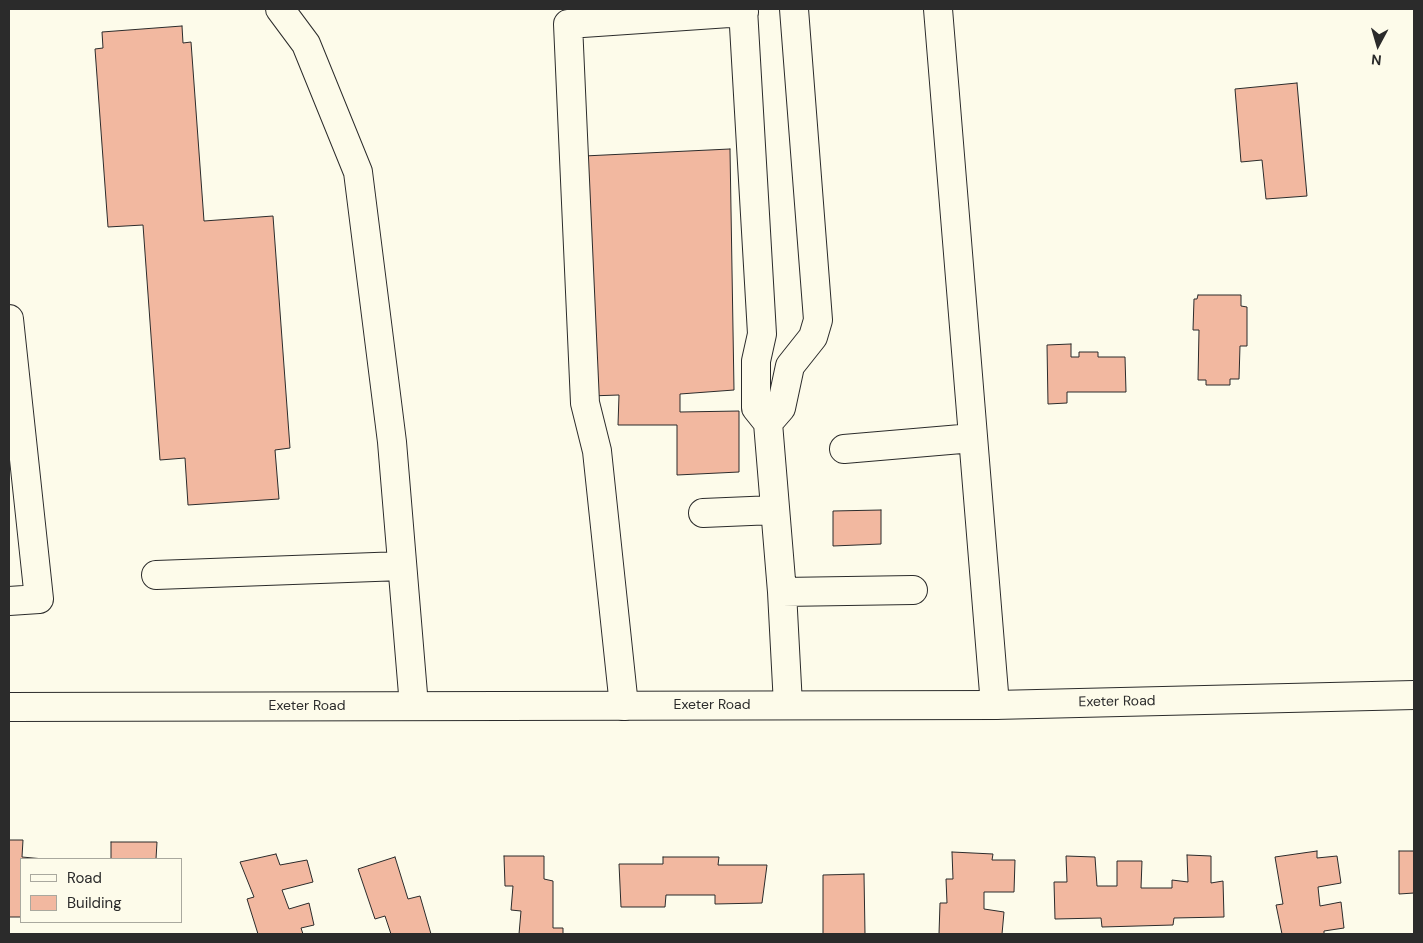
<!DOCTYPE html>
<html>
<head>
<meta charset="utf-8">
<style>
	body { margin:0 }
	#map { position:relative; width:1423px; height:943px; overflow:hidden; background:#fdfbea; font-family:"DM Sans",sans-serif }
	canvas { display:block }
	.frame { position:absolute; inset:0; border:10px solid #2b2b2b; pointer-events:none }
	.legend { position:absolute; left:20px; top:858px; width:162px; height:65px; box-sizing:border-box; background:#fdfbea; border:1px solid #a9a89e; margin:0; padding:6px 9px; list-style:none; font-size:15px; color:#2b2b2b }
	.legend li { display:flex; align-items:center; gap:10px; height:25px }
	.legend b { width:25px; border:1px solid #a9a89e }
	.north { position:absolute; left:1353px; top:20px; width:50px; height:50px; -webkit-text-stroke:4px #fdfbea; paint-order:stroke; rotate:186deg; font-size:14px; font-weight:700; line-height:20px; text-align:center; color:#2b2b2b }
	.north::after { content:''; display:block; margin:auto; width:18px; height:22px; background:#2b2b2b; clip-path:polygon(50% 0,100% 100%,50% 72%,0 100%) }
</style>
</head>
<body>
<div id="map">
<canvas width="1423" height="943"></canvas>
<div class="frame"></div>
<ul class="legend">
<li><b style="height:6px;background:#fdfbea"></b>Road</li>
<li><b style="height:14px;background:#f2b8a0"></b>Building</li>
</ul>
<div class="north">N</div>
</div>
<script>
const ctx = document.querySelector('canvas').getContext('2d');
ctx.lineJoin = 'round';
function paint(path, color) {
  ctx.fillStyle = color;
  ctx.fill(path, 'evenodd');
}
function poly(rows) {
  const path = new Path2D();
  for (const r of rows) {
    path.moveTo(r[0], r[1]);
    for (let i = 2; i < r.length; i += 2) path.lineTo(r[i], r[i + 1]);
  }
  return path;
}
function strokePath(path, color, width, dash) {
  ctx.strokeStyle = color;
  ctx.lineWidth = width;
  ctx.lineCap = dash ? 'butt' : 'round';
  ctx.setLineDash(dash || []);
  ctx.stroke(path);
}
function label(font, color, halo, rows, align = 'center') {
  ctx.font = font + ' "DM Sans",sans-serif';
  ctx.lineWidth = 4;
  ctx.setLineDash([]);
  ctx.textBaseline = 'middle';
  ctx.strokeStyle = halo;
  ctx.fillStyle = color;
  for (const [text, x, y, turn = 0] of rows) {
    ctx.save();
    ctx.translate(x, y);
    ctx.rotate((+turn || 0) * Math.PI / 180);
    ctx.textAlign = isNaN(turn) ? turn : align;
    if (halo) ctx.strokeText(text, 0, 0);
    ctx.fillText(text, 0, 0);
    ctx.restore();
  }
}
const building = poly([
	[182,26,183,43,191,42,204,221,273,216,290,448,275,450,279,499,188,505,185,458,160,460,143,225,108,227,95,49,103,48,102,32,182,26],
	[1297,83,1307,196,1266,199,1262,160,1241,162,1235,89,1297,83],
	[730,149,734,390,680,394,680,412,739,411,739,472,677,475,677,425,618,425,619,395,589,396,584,156,730,149],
	[1198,295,1241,295,1241,306,1247,307,1247,346,1240,346,1239,379,1230,379,1230,385,1206,385,1206,380,1198,380,1199,330,1193,330,1194,299,1197,299,1198,295],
	[1071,344,1071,357,1079,357,1079,352,1098,352,1098,357,1125,357,1126,392,1067,392,1067,403,1048,404,1047,345,1071,344],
	[881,510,881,544,833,546,833,511,881,510],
	[9,840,23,840,22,857,44,859,21,859,21,917,9,917,9,840],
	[111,842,157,842,156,859,111,859,111,842],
	[1317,851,1317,858,1337,856,1341,883,1318,887,1320,906,1341,902,1344,928,1324,931,1324,934,1282,934,1276,905,1283,904,1275,857,1317,851],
	[1399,851,1414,851,1414,893,1399,894,1399,851],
	[952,852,993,854,992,860,1015,860,1014,892,984,892,984,909,1004,912,1002,934,939,934,940,903,947,903,946,879,953,879,952,852],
	[276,854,280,865,307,860,313,882,282,890,289,909,309,903,314,925,301,928,303,934,258,934,247,899,254,897,240,862,276,854],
	[1187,855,1211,856,1211,883,1223,881,1224,917,1174,918,1173,925,1102,927,1101,918,1055,919,1054,882,1067,882,1066,856,1095,857,1097,886,1117,886,1117,861,1142,861,1141,888,1172,888,1172,880,1188,882,1187,855],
	[504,856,544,856,544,879,553,881,553,928,563,928,563,934,519,934,521,911,511,910,513,886,505,886,504,856],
	[395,857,408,899,420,896,431,934,391,934,385,916,375,919,358,869,395,857],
	[663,857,719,857,718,865,767,865,762,903,715,904,715,895,666,895,665,907,621,907,619,864,663,864,663,857],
	[864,874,865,934,823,934,823,875,864,874]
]);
const minor = poly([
	[280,9,306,44,358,172,392,442,414,706],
	[743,9,762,334,756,361,756,408,768,423,782,592,788,705],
	[938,9,995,705],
	[9,319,39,599,9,601],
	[768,423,781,408,790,366,813,337,818,320,794,9],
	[844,449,973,438],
	[703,513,774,510],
	[156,575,402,566],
	[782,592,913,590],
	[624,706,597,451,585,403,568,24,744,12]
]);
const major = poly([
	[9,707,995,705,1414,695]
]);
const streetNames = [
	["Exeter Road",1117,702,-1],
	["Exeter Road",712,705],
	["Exeter Road",307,706]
];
paint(building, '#f2b8a0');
strokePath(building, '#2b2b2b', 1);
strokePath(minor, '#2b2b2b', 30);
strokePath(major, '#2b2b2b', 30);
strokePath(minor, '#fdfbea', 28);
strokePath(major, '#fdfbea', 28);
label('14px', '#2b2b2b', '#fdfbea', streetNames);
</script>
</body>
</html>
